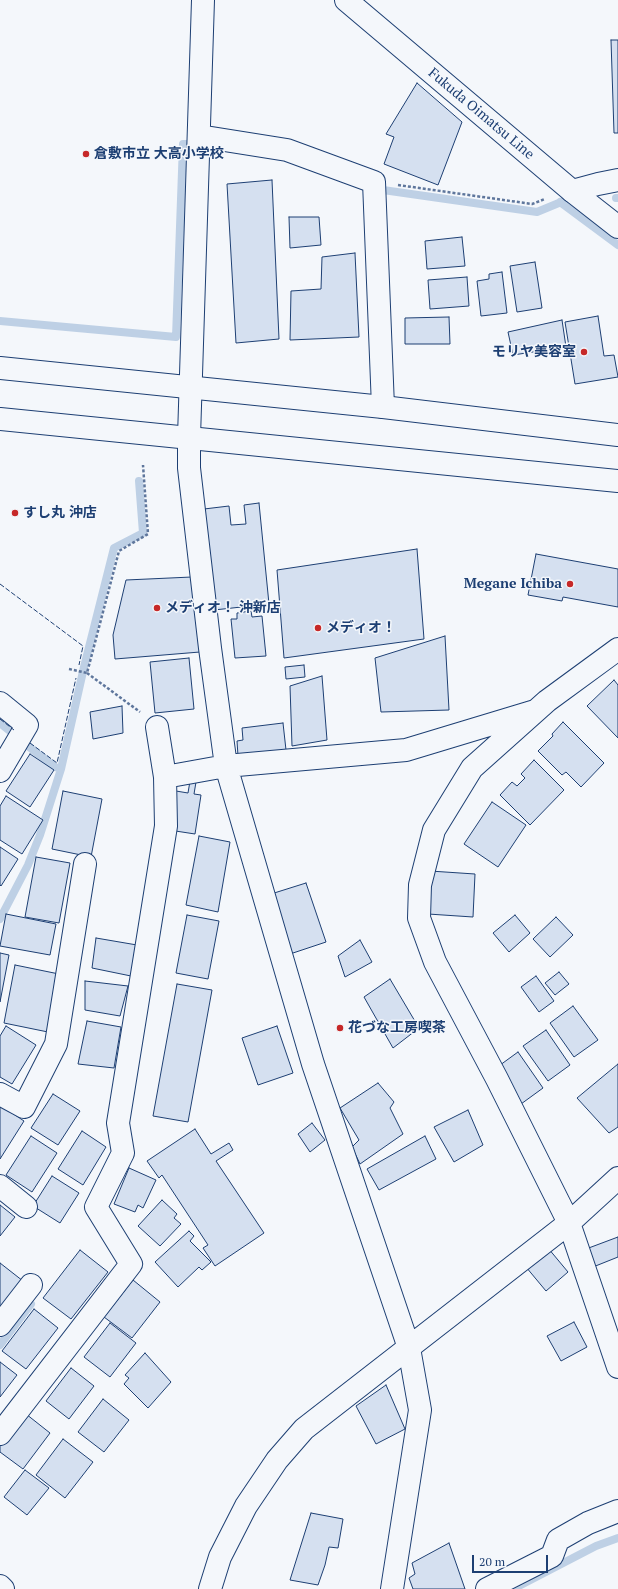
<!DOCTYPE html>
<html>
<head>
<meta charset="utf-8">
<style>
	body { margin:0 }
	#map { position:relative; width:618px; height:1589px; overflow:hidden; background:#f4f7fb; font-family:"PT Serif",serif }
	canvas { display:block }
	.scale { position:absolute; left:472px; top:1555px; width:76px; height:18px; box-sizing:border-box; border:2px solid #1d3f73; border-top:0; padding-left:5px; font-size:12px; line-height:14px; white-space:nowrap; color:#1d3f73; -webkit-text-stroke:3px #f4f7fb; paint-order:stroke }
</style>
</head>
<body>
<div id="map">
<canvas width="618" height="1589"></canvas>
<div class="scale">20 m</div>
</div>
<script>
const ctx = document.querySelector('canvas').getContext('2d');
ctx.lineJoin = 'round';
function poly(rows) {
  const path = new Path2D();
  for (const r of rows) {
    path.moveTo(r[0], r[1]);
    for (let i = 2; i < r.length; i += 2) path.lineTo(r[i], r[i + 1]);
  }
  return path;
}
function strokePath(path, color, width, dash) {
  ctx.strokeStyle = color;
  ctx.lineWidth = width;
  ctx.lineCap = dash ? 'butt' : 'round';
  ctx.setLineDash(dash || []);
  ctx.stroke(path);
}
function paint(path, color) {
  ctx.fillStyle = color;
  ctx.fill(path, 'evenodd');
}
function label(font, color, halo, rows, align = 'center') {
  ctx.font = font + ' "PT Serif","Noto Sans JP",serif';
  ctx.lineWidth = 3;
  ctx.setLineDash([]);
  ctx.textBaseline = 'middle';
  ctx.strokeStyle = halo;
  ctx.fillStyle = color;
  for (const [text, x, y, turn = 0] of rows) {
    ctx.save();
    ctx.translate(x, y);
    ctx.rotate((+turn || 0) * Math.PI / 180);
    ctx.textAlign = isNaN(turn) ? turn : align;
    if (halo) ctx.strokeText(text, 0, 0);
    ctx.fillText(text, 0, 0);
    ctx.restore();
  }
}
const stream = poly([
	[376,189,537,212,566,200],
	[616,198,618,198],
	[560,202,618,245],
	[0,321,176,337,183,144,187,144],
	[0,723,11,732],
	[28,746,55,767,61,769],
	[0,919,28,865,40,835,61,769,84,667,114,548,143,533,139,481],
	[0,1345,31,1304],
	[513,1589,596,1546,618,1538]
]);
const building = poly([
	[611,40,618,40,618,133,614,133,611,40],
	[417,83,462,122,438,185,384,164,394,137,386,134,417,83],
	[272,180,279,339,236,343,227,184,272,180],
	[289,217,319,217,321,245,290,248,289,217],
	[462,237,465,266,427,269,425,241,462,237],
	[355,253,359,337,290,340,291,291,321,289,322,257,355,253],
	[535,262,542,308,517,312,510,266,535,262],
	[502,272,507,313,481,316,477,281,489,279,489,274,502,272],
	[467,277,469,306,430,309,428,280,467,277],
	[598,316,604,356,614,355,618,377,575,384,565,322,598,316],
	[449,317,450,344,405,344,405,318,449,317],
	[562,320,566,347,513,355,508,332,562,320],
	[259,503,269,604,214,610,204,509,229,506,231,525,246,524,244,505,259,503],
	[417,549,424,639,284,658,277,570,417,549],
	[536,554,618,569,618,607,563,597,562,601,528,595,536,554],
	[192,577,200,652,115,659,113,635,126,580,192,577],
	[251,611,252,617,262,616,266,656,235,658,231,619,237,619,237,613,251,611],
	[445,636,449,710,381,712,375,658,445,636],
	[189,658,194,709,155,713,150,662,189,658],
	[304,665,305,677,286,679,285,667,304,665],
	[322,676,327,740,292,746,290,686,322,676],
	[614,680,618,685,618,738,587,706,614,680],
	[122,706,123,733,93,739,90,712,122,706],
	[563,722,604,763,581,787,566,772,562,775,538,751,553,736,552,734,563,722],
	[283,723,286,750,238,756,237,741,243,740,242,728,283,723],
	[30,754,54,770,30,807,6,791,30,754],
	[534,760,564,790,530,825,500,795,512,782,517,786,525,778,521,774,534,760],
	[190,781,196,782,194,794,201,795,195,834,169,830,176,791,188,793,190,781],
	[63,791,102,799,91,857,52,849,63,791],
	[6,796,43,820,22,854,0,840,0,806,6,796],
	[492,802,526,825,498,867,464,844,492,802],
	[199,836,230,842,218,912,186,905,199,836],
	[0,847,18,859,1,886,0,885,0,847],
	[36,857,70,863,59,923,25,917,36,857],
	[430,871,475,874,473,917,428,914,430,871],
	[306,883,326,942,290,954,271,894,306,883],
	[6,914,56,924,50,955,0,946,6,914],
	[187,915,219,921,208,979,176,973,187,915],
	[515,915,530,933,509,952,493,933,515,915],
	[556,917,573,935,550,957,533,939,556,917],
	[96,938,137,945,131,976,92,968,96,938],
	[360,940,372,962,345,977,338,956,360,940],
	[0,953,9,955,0,1002,0,953],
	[15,965,59,974,48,1032,4,1023,15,965],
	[559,972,569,984,555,995,545,983,559,972],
	[536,976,554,1001,539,1012,521,987,536,976],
	[390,979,419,1028,393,1048,364,997,390,979],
	[85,981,128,986,120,1016,85,1010,85,981],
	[177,984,212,990,188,1122,153,1116,177,984],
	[573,1006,598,1040,574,1057,550,1023,573,1006],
	[87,1021,121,1027,114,1068,78,1064,87,1021],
	[6,1026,36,1045,12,1084,0,1077,0,1036,6,1026],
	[277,1026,293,1073,258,1085,242,1038,277,1026],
	[546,1030,570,1065,548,1081,523,1046,546,1030],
	[518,1052,543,1088,521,1104,496,1068,518,1052],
	[618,1064,618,1127,609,1133,577,1098,618,1064],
	[378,1083,394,1102,390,1108,403,1134,360,1164,352,1147,359,1140,340,1108,378,1083],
	[53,1094,80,1111,58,1145,31,1128,53,1094],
	[0,1105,24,1121,0,1159,0,1105],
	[468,1110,483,1145,454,1162,434,1127,468,1110],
	[312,1123,325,1140,310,1152,298,1134,312,1123],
	[195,1129,211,1154,229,1143,233,1150,216,1161,264,1233,215,1266,203,1248,208,1245,162,1175,159,1178,147,1161,195,1129],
	[82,1131,106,1147,83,1185,58,1169,82,1131],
	[31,1136,57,1153,32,1192,6,1175,31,1136],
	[425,1136,436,1159,379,1190,367,1169,425,1136],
	[129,1168,156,1180,143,1208,138,1205,135,1212,114,1204,129,1168],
	[52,1176,79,1193,60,1223,33,1206,52,1176],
	[162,1200,177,1214,174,1218,181,1224,160,1246,138,1226,162,1200],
	[0,1205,15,1217,0,1236,0,1205],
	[189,1231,194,1236,190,1241,211,1262,202,1270,199,1267,178,1287,155,1262,189,1231],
	[618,1237,618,1257,593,1267,586,1249,618,1237],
	[548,1248,568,1272,546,1291,526,1267,548,1248],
	[80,1250,108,1272,71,1319,43,1298,80,1250],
	[0,1263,23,1281,0,1311,0,1263],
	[133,1280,160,1302,132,1338,104,1317,133,1280],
	[34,1309,58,1328,26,1369,2,1351,34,1309],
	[574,1322,587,1347,561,1361,547,1336,574,1322],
	[110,1323,136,1343,110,1377,84,1357,110,1323],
	[145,1353,171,1382,148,1408,124,1384,129,1378,125,1375,145,1353],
	[0,1362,17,1375,0,1397,0,1362],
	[71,1368,94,1386,69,1419,46,1401,71,1368],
	[386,1385,405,1429,376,1444,356,1406,386,1385],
	[103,1399,129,1420,104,1452,78,1432,103,1399],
	[26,1414,50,1433,23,1469,0,1452,0,1446,26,1414],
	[63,1439,93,1462,65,1498,36,1475,63,1439],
	[25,1470,49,1488,27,1515,4,1497,25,1470],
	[311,1513,343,1519,338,1548,329,1547,325,1565,318,1585,290,1580,311,1513],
	[449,1543,465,1589,413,1589,409,1578,415,1574,412,1563,449,1543]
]);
const path = poly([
	[398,185,532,204,545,199],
	[69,669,87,673,119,551,148,534,143,465],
	[87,673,140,712]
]);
const minor = poly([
	[203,0,189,437,189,468,210,648,226,766,313,1064,409,1348,420,1410,392,1589],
	[199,136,287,150,374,182,383,407],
	[572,191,598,184,618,180],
	[618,649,547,701,472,768,434,830,420,885,419,918,435,962,497,1079,569,1223,618,1367],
	[0,703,27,725,0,771],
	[157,727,165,777],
	[0,1094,24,1107,56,1044,85,864],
	[0,1186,26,1207],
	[0,1325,31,1285],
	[0,1434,131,1264,96,1207,123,1153,118,1123,166,826,165,777,226,766,406,750,535,711],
	[0,1586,3,1589],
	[210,1589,220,1557,246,1506,277,1460,304,1429,569,1223,618,1178],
	[487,1589,552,1556,558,1540,588,1523,618,1511]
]);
const tertiary = poly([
	[0,368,383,407,618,435],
	[0,419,618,481]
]);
const secondary = poly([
	[346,0,572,191,618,227]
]);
const fence = poly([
	[0,584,83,646,79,665],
	[0,719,14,730],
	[30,743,57,763,76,678]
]);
const markers = [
	[86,154,4,"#c62828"],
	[584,352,4,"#c62828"],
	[15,513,4,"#c62828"],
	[570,584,4,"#c62828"],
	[157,608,4,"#c62828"],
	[318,628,4,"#c62828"],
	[340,1028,4,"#c62828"]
];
const streetNames = [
	["Fukuda Oimatsu Line",481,114,40]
];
const poiNames = [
	["倉敷市立 大高小学校",94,154],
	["モリヤ美容室",576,352,"right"],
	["すし丸 沖店",23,513],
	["Megane Ichiba",562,584,"right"],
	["メディオ！ 沖新店",165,608],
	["メディオ！",326,628],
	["花づな工房喫茶",348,1028]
];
strokePath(stream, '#bed0e5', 8);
paint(building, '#d5e0f0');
strokePath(building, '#1d3f73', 1);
strokePath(minor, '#1d3f73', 24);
strokePath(tertiary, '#1d3f73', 24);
strokePath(secondary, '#1d3f73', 24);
strokePath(path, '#5e769c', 2.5, [3, 2]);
strokePath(minor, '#f4f7fb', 22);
strokePath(tertiary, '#f4f7fb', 22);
strokePath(secondary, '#f4f7fb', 22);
strokePath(fence, '#1d3f73', 1, [5, 2]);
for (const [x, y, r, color] of markers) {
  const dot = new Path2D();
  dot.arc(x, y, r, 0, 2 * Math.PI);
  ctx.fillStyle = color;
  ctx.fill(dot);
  strokePath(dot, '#f4f7fb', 1.5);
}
label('14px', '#1d3f73', '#f4f7fb', streetNames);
label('bold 14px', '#1d3f73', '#f4f7fb', poiNames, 'left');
</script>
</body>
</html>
